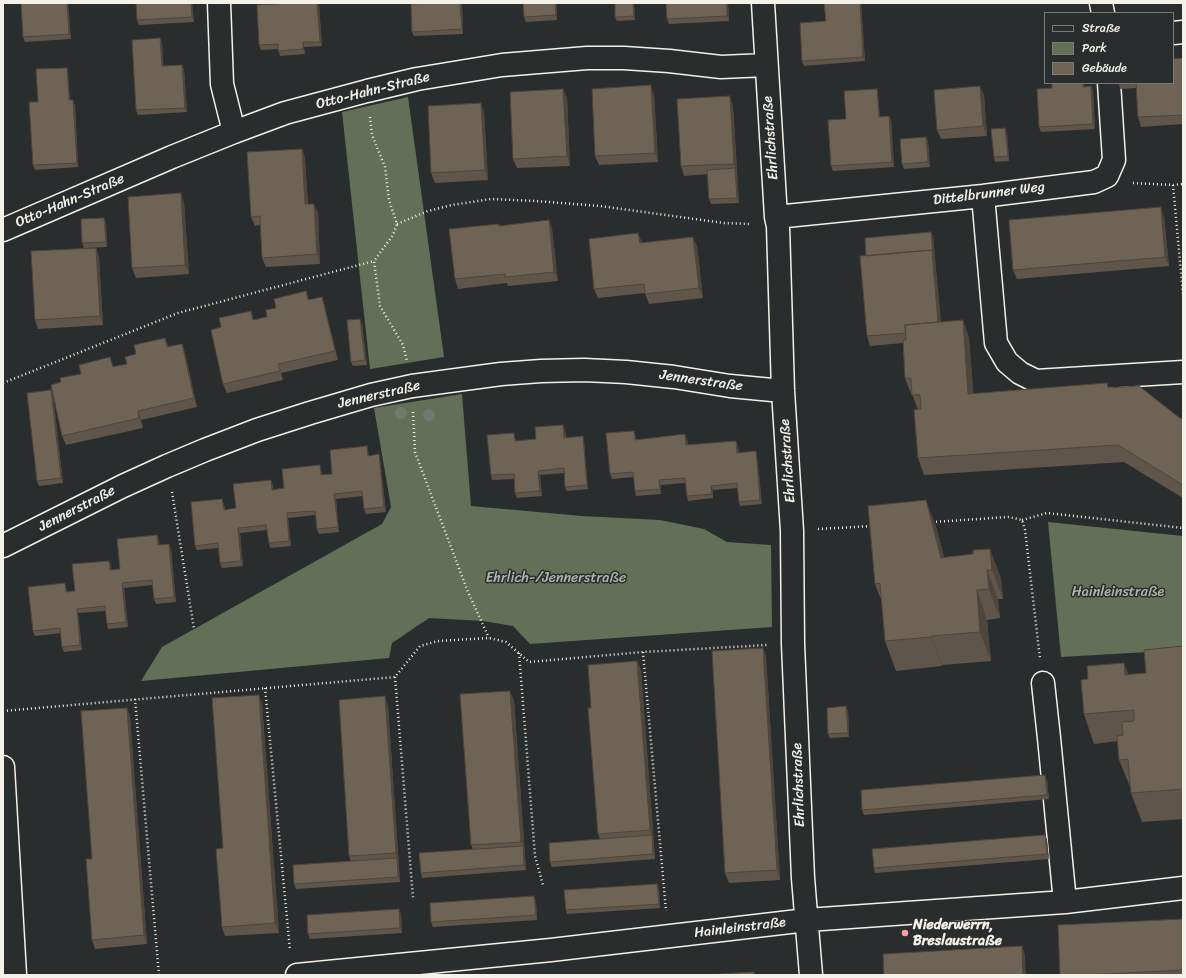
<!DOCTYPE html>
<html>
<head>
<meta charset="utf-8">
<style>
	body { margin:0 }
	#map { position:relative; width:1186px; height:978px; overflow:hidden; background:#2a2d2e; font-family:Sriracha,sans-serif }
	canvas { display:block }
	.frame { position:absolute; inset:0; border:4px solid #f4f1e8; pointer-events:none }
	.legend { position:absolute; left:1044px; top:12px; width:130px; height:72px; box-sizing:border-box; background:#2a2d2e; border:1px solid #7b7b78; margin:0; padding:5px 7px; list-style:none; font-size:12px; color:#f4f1e8 }
	.legend li { display:flex; align-items:center; gap:8px; height:20px }
	.legend b { width:20px; border:1px solid #7b7b78 }
</style>
</head>
<body>
<div id="map">
<canvas width="1186" height="978"></canvas>
<div class="frame"></div>
<ul class="legend">
<li><b style="height:5px;background:#2a2d2e"></b>Straße</li>
<li><b style="height:11px;background:#636f56"></b>Park</li>
<li><b style="height:11px;background:#6f6356"></b>Gebäude</li>
</ul>
</div>
<script>
const ctx = document.querySelector('canvas').getContext('2d');
ctx.lineJoin = 'round';
function paint(path, color) {
  ctx.fillStyle = color;
  ctx.fill(path, 'evenodd');
}
function poly(rows) {
  const path = new Path2D();
  for (const r of rows) {
    path.moveTo(r[0], r[1]);
    for (let i = 2; i < r.length; i += 2) path.lineTo(r[i], r[i + 1]);
  }
  return path;
}
function strokePath(path, color, width, dash) {
  ctx.strokeStyle = color;
  ctx.lineWidth = width;
  ctx.lineCap = dash ? 'butt' : 'round';
  ctx.setLineDash(dash || []);
  ctx.stroke(path);
}
function label(font, color, halo, rows, align = 'center') {
  ctx.font = font + ' Sriracha,sans-serif';
  ctx.lineWidth = 3;
  ctx.setLineDash([]);
  ctx.textBaseline = 'middle';
  ctx.strokeStyle = halo;
  ctx.fillStyle = color;
  for (const [text, x, y, turn = 0] of rows) {
    ctx.save();
    ctx.translate(x, y);
    ctx.rotate((+turn || 0) * Math.PI / 180);
    ctx.textAlign = isNaN(turn) ? turn : align;
    if (halo) ctx.strokeText(text, 0, 0);
    ctx.fillText(text, 0, 0);
    ctx.restore();
  }
}
const green = poly([
	[408,97,444,357,370,369,342,112],
	[462,394,471,506,582,516,660,520,704,529,727,542,771,545,772,627,530,644,513,626,483,621,429,618,392,643,389,658,141,681,162,647,382,524,391,507,374,408],
	[1048,522,1183,536,1183,650,1061,657]
]);
const path = poly([
	[370,117,372,135,385,167,389,200,397,224,393,235,374,261,380,306,403,345,407,361],
	[1133,183,1173,185,1183,184],
	[1173,185,1183,294],
	[397,224,428,211,452,205,491,199,536,201,600,206,724,223,751,224],
	[3,383,178,313,374,261],
	[413,412,415,452,468,592,489,638],
	[172,492,194,629],
	[1022,520,1047,513,1183,528],
	[932,522,1009,517,1022,520,1025,530,1040,659],
	[818,529,873,526],
	[643,652,666,911],
	[519,653,535,856,543,885],
	[395,677,413,898],
	[265,688,290,950],
	[135,699,159,975],
	[3,711,395,677,420,646,438,641,489,638,506,642,529,662,643,652,767,645]
]);
const minor = poly([
	[219,3,222,84,234,132],
	[763,3,776,217,778,226,783,391,792,531,793,644,803,878,811,975],
	[1101,3,1103,13],
	[1173,33,1183,32],
	[983,196,996,343,1007,362,1020,373,1036,381,1183,372],
	[776,217,983,196,1094,182,1107,176,1114,160,1109,83],
	[3,230,172,157,234,132,285,113,367,91,417,79,502,65,587,58,624,58,669,61,721,67,766,65],
	[3,546,123,486,167,466,205,450,257,430,310,413,371,395,412,386,501,374,541,371,584,370,626,372,674,377,730,386,783,391],
	[1043,683,1049,738,1065,902],
	[3,767,15,975],
	[297,975,551,950,807,920,1065,902,1183,888]
]);
const trees = [
	[401,413],
	[429,415]
];
const wall = poly([
	[68,3,71,39,25,42,23,37],
	[136,3,192,3,194,22,139,25,137,20],
	[293,3,318,3,319,6,322,46,304,47,305,54,280,56,278,49,261,50,259,45],
	[462,3,463,34,414,36,412,32],
	[557,3,557,20,526,22,524,17],
	[615,3,634,3,635,20,617,21,615,17],
	[666,3,728,3,729,21,669,24,667,19],
	[824,3,861,3,865,61,804,66,802,61,826,21],
	[160,38,162,43,163,66,182,65,184,70,187,112,138,115,136,110],
	[1183,58,1183,124,1141,127,1138,117,1136,88,1120,89,1119,84],
	[68,72,70,100,75,105,78,167,35,170,33,165,38,102],
	[1052,83,1084,83,1084,87,1091,86,1093,91,1095,129,1041,132,1039,127,1052,88],
	[877,89,878,94,880,117,889,116,891,120,894,167,833,171,831,166,846,119],
	[654,95,658,162,599,165,595,156],
	[984,95,987,136,941,139,937,130],
	[567,98,570,166,517,168,513,159],
	[733,106,739,203,711,204,709,199,708,174,684,176,681,166],
	[484,112,488,180,435,183,431,173],
	[1005,128,1007,133,1009,161,995,162,994,157],
	[926,137,928,142,930,167,904,169,902,164],
	[302,149,305,158,308,204,318,213,320,264,266,267,262,258,260,225,255,226,251,217],
	[184,203,189,274,136,278,132,268],
	[1164,217,1169,266,1017,279,1013,270],
	[104,218,106,223,107,247,84,248,82,243],
	[549,220,552,229,558,281,508,286,507,283,458,289,455,279,499,224,500,226],
	[931,232,933,237,941,322,969,337,973,394,1107,383,1109,388,1181,419,1183,416,1183,498,1124,462,924,475,918,458,918,410,913,396,912,396,905,378,903,343,870,346,867,336,866,256],
	[642,242,697,246,703,298,649,304,645,293,598,298,594,289],
	[96,248,99,257,103,325,38,329,35,320],
	[306,291,309,300,322,297,325,307,338,360,281,373,283,380,227,393,223,384,254,320,267,317,276,308],
	[362,323,367,365,353,366,351,362],
	[165,338,169,347,182,344,185,353,197,407,141,420,143,428,66,445,62,436,61,382,114,366,127,364,136,354],
	[51,390,53,395,63,483,39,486,37,481],
	[565,430,566,437,584,441,588,489,567,491,565,487,565,473,540,475,542,496,517,498,515,493,514,479,492,480,491,475,516,438,516,441,536,439],
	[636,436,636,439,687,439,688,445,736,441,738,446,739,453,757,456,762,504,740,506,739,502,738,488,713,490,713,498,688,501,687,496,685,483,661,485,661,494,636,496,635,491,634,477,612,479,610,474],
	[367,446,369,456,379,454,380,459,386,512,366,514,364,509,363,496,336,499,339,532,319,534,317,529,316,515,288,518,291,546,270,548,269,543,267,530,240,533,243,566,222,568,220,563,218,548,197,550,195,546,222,499,224,504,225,510,236,508,273,485,273,490,284,488,321,470,322,475,332,474],
	[926,500,937,530,944,557,973,554,973,550,1001,578,1003,599,998,599,1000,618,987,620,991,661,942,665,942,666,896,671,885,641,882,602,875,584],
	[157,535,159,540,159,545,169,544,171,549,176,602,156,604,154,599,153,585,124,588,128,627,108,629,107,624,105,611,78,613,82,650,64,652,62,647,61,633,35,636,33,631,66,588,67,592,75,591,111,565,111,570,120,569],
	[1183,646,1183,819,1142,822,1131,793,1131,789,1119,760,1118,741,1094,744,1084,714,1124,663,1128,674,1146,673],
	[763,648,766,657,780,880,729,883,725,873],
	[637,661,641,670,655,859,552,867,550,862,600,839,598,834,591,708],
	[259,695,262,704,279,933,225,936,222,927,223,848],
	[514,700,526,870,422,878,421,873,473,850,471,845],
	[388,706,400,882,296,889,294,884,351,861,349,856],
	[127,708,130,717,147,944,95,949,92,940,92,859],
	[848,711,849,737,830,738,828,734],
	[1047,780,1049,799,864,815,862,810],
	[1045,835,1047,840,1049,859,875,873,874,868],
	[657,884,659,889,660,908,567,914,566,910],
	[536,901,537,920,433,927,431,922],
	[401,914,402,933,310,939,308,934],
	[1183,919,1183,975,1060,975]
]);
const shadedWall = poly([
	[67,3,68,3,71,39,69,34],
	[191,3,192,3,194,22,192,17],
	[317,3,319,6,322,46,320,42],
	[460,3,462,3,463,34,462,29],
	[555,3,557,3,557,20,556,15],
	[633,3,634,3,635,20,634,16],
	[727,3,728,3,729,21,727,16],
	[860,3,861,3,865,61,863,57],
	[160,38,162,43,164,71,162,66],
	[303,42,304,47,305,54,303,49],
	[182,65,184,70,187,112,185,108],
	[67,68,68,72,70,105,69,100],
	[651,85,654,95,658,162,655,153],
	[980,86,984,95,987,136,983,126],
	[1091,86,1093,91,1095,129,1093,124],
	[563,89,567,98,570,166,567,156],
	[877,89,878,94,880,121,879,117],
	[730,96,733,106,737,173,734,164],
	[73,100,75,105,78,167,77,163],
	[481,103,484,112,488,180,485,170],
	[889,116,891,120,894,167,892,162],
	[1005,128,1007,133,1009,161,1008,156],
	[926,137,928,142,930,167,928,162],
	[302,149,305,158,308,214,305,204],
	[735,168,737,173,739,203,737,198],
	[181,193,184,203,189,274,185,265],
	[314,204,318,213,320,264,317,254],
	[1161,207,1164,217,1169,266,1165,257],
	[104,218,106,223,107,247,106,242],
	[549,220,552,229,558,281,554,272],
	[931,232,933,237,942,339,939,330,932,250],
	[638,233,642,242,640,243],
	[693,237,697,246,703,298,699,288],
	[96,248,99,257,103,325,100,316],
	[322,297,325,307,338,360,335,351],
	[360,319,362,323,367,365,365,360],
	[963,320,969,337,975,411,968,394],
	[182,344,185,353,197,407,194,398],
	[51,390,53,395,63,483,61,478],
	[138,411,141,420,143,428,139,418],
	[563,425,565,430,566,442,564,438],
	[634,431,636,436,636,444,635,440],
	[685,434,687,439,688,450,686,445],
	[583,436,584,441,588,489,587,485],
	[736,441,738,446,739,458,737,453],
	[756,451,757,456,762,504,760,500],
	[379,454,380,459,386,512,384,507],
	[538,471,540,475,542,496,540,491],
	[271,480,273,485,274,494,272,490],
	[659,480,661,485,661,494,660,489],
	[711,486,713,490,713,498,712,494],
	[334,494,336,499,339,532,338,527],
	[222,499,224,504,225,514,224,510],
	[926,500,937,530,952,587,941,558],
	[287,513,288,518,291,546,289,541],
	[238,528,240,533,243,566,241,561],
	[157,535,159,540,160,550,158,545],
	[169,544,171,549,176,602,174,597],
	[990,549,1001,578,1003,599,992,570],
	[109,561,111,565,112,575,110,570],
	[987,570,998,599,1000,618,989,589],
	[122,583,124,588,128,627,126,622],
	[977,590,987,620,991,661,980,632],
	[77,609,78,613,82,650,80,645],
	[931,636,942,665,942,666,931,637],
	[763,648,766,657,780,880,777,870],
	[637,661,641,670,655,859,653,854,652,835,650,830],
	[1124,663,1135,692,1125,675],
	[510,691,514,700,526,870,524,865,523,846,521,842],
	[259,695,262,704,279,933,275,923],
	[385,696,388,706,400,882,398,877,397,858,396,853],
	[846,706,848,711,849,737,848,733],
	[127,708,130,717,147,944,144,935],
	[1045,775,1047,780,1049,799,1047,795],
	[1045,835,1047,840,1049,859,1047,854],
	[657,884,659,889,660,908,659,904],
	[534,896,536,901,537,920,536,915],
	[399,909,401,914,402,933,400,928],
	[1022,946,1025,955,1026,975,1023,975]
]);
const building = poly([
	[21,3,67,3,69,34,23,37,21,3],
	[136,3,191,3,192,17,137,20,136,3],
	[293,3,317,3,320,42,303,42,303,49,278,51,278,44,259,45,257,5,293,3],
	[433,3,460,3,462,29,412,32,411,4,433,3],
	[523,3,555,3,556,15,524,17,523,3],
	[615,3,633,3,634,16,615,17,615,3],
	[666,3,727,3,727,16,667,19,666,3],
	[824,3,860,3,863,57,802,61,800,23,826,21,824,3],
	[160,38,162,66,182,65,185,108,136,110,132,40,160,38],
	[1183,58,1183,115,1138,117,1136,83,1173,83,1173,59,1183,58],
	[67,68,69,100,73,100,77,163,33,165,29,102,38,102,36,69,67,68],
	[1052,83,1082,83,1083,87,1091,86,1093,124,1039,127,1037,89,1052,88,1052,83],
	[1119,83,1134,83,1119,84,1119,83],
	[651,85,655,153,595,156,592,89,651,85],
	[980,86,983,126,937,130,934,90,980,86],
	[563,89,567,156,513,159,510,92,563,89],
	[877,89,879,117,889,116,892,162,831,166,828,120,846,119,844,91,877,89],
	[730,96,734,164,681,166,677,99,730,96],
	[481,103,485,170,431,173,428,106,481,103],
	[1005,128,1008,156,994,157,991,129,1005,128],
	[926,137,928,162,902,164,900,139,926,137],
	[302,149,305,204,314,204,317,254,262,258,260,216,251,217,247,152,302,149],
	[735,168,737,198,709,199,707,170,735,168],
	[181,193,185,265,132,268,128,197,181,193],
	[1161,207,1165,257,1013,270,1009,220,1161,207],
	[104,218,106,242,82,243,81,219,104,218],
	[549,220,554,272,505,277,505,274,455,279,449,229,499,224,499,226,549,220],
	[931,232,933,254,932,250,866,256,865,238,931,232],
	[638,233,640,243,693,237,699,288,645,294,644,284,594,289,589,239,638,233],
	[96,248,100,316,35,320,31,251,96,248],
	[932,250,938,322,905,325,906,333,867,336,860,256,932,250],
	[306,291,308,300,322,297,335,351,278,364,280,371,223,384,211,330,221,327,219,318,251,311,253,320,267,317,266,310,276,308,274,299,306,291],
	[360,319,365,360,351,362,347,320,360,319],
	[963,320,968,394,1107,383,1108,388,1139,386,1181,419,1183,416,1183,485,1118,445,918,458,914,410,921,409,920,395,912,395,911,378,905,378,903,340,906,340,905,325,963,320],
	[165,338,167,347,182,344,194,398,138,411,139,418,62,436,51,385,61,382,60,378,81,374,79,365,110,357,113,367,127,364,125,357,136,354,134,345,165,338],
	[51,390,61,478,37,481,27,393,51,390],
	[563,425,564,438,583,436,587,485,565,487,564,468,538,471,540,491,515,493,514,474,491,475,487,435,514,433,515,441,536,439,535,427,563,425],
	[634,431,635,440,685,434,686,445,736,441,737,453,756,451,760,500,739,502,737,483,711,486,712,494,687,496,685,478,659,480,660,489,635,491,633,472,610,474,606,433,634,431],
	[367,446,368,456,379,454,384,507,364,509,362,491,334,494,338,527,317,529,315,511,287,513,289,541,269,543,266,525,238,528,241,561,220,563,218,543,195,546,191,502,222,499,224,510,236,508,233,484,271,480,272,490,284,488,282,469,320,465,321,475,332,474,330,450,367,446],
	[926,500,941,558,973,554,973,550,990,549,992,570,987,570,989,589,977,590,980,632,931,636,931,637,885,641,880,583,875,584,868,506,926,500],
	[157,535,158,545,169,544,174,597,154,599,152,580,122,583,126,622,107,624,105,606,77,609,80,645,62,647,60,628,33,631,28,587,65,583,66,592,75,591,72,564,109,561,110,570,120,569,117,539,157,535],
	[1183,646,1183,789,1131,793,1128,759,1119,760,1117,736,1123,735,1122,722,1134,721,1134,710,1084,714,1081,680,1088,679,1087,666,1124,663,1125,675,1146,673,1144,650,1183,646],
	[763,648,777,870,725,873,712,651,763,648],
	[637,661,650,830,598,834,588,708,591,708,588,665,637,661],
	[510,691,521,842,471,845,460,694,510,691],
	[259,695,275,923,222,927,216,849,223,848,212,698,259,695],
	[385,696,396,853,349,856,339,700,385,696],
	[846,706,848,733,828,734,827,708,846,706],
	[127,708,144,935,92,940,86,859,92,859,81,711,127,708],
	[1045,775,1047,795,862,810,861,790,1045,775],
	[652,835,653,854,550,862,549,843,652,835],
	[1045,835,1047,854,874,868,872,849,1045,835],
	[523,846,524,865,421,873,419,853,523,846],
	[397,858,398,877,294,884,293,865,397,858],
	[657,884,659,904,566,910,564,890,657,884],
	[534,896,536,915,431,922,430,903,534,896],
	[399,909,400,928,308,934,307,915,399,909],
	[1183,919,1183,970,1086,975,1060,975,1058,925,1183,919],
	[1022,946,1023,975,884,975,883,954,1022,946],
	[754,972,754,975,704,975,754,972]
]);
const markers = [
	[905,933,4,"#ff9aa2"]
];
const streetNames = [
	["Otto-Hahn-Straße",373,91,-14],
	["Ehrlichstraße",771,138,-94],
	["Dittelbrunner Weg",989,194,-7],
	["Otto-Hahn-Straße",70,201,-23],
	["Jennerstraße",701,381,8],
	["Jennerstraße",379,395,-13],
	["Ehrlichstraße",788,461,-94],
	["Jennerstraße",77,509,-27],
	["Ehrlichstraße",799,785,-92],
	["Hainleinstraße",740,928,-7]
];
const parkNames = [
	["Ehrlich-/Jennerstraße",556,578],
	["Hainleinstraße",1118,592]
];
const poiNames = [
	["Niederwerrn,",913,925],
	["Breslaustraße",913,941]
];
paint(green, '#636f56');
strokePath(minor, '#f4f1e8', 25);
strokePath(path, '#f4f1e8', 2.5, [1, 3]);
strokePath(minor, '#2a2d2e', 22);
ctx.fillStyle = '#757870';
for (const [x, y] of trees) {
  ctx.beginPath();
  ctx.arc(x, y, 6, 0, 2 * Math.PI);
  ctx.fill();
}
paint(wall, '#5f554a');
paint(shadedWall, '#4e453c');
paint(building, '#6f6356');
strokePath(building, '#4e453c', 1);
for (const [x, y, r, color] of markers) {
  const dot = new Path2D();
  dot.arc(x, y, r, 0, 2 * Math.PI);
  ctx.fillStyle = color;
  ctx.fill(dot);
  strokePath(dot, '#2a2d2e', 1.5);
}
label('14px', '#f4f1e8', '#2a2d2e', streetNames);
label('14px', '#b3b6a6', '#2a2d2e', parkNames);
label('bold 14px', '#f4f1e8', '#2a2d2e', poiNames, 'left');
</script>
</body>
</html>
